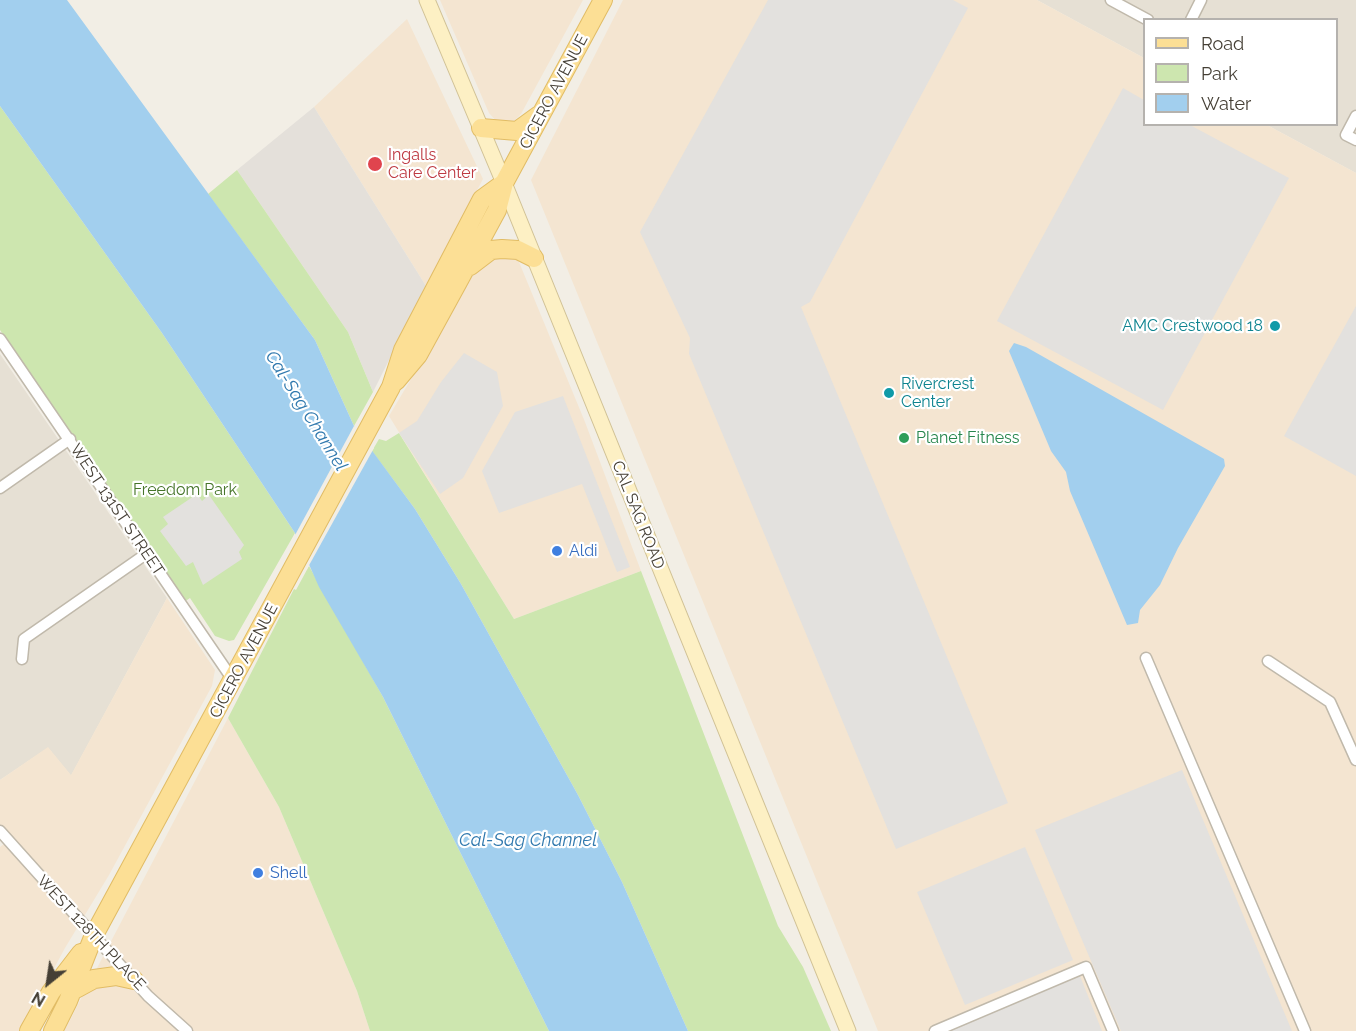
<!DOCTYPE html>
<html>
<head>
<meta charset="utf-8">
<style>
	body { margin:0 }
	#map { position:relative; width:1356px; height:1031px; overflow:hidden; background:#f2eee5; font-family:Raleway,sans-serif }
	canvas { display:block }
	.legend { position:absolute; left:1143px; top:18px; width:195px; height:108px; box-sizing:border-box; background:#fff; border:2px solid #b5b2ae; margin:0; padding:8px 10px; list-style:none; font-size:18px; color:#453f35 }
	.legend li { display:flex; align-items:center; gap:12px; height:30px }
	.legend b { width:30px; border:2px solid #b5b2ae }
	.north { position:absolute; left:18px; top:953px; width:60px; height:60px; -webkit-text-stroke:4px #fff; paint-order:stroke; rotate:210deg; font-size:16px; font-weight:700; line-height:24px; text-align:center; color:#453f35 }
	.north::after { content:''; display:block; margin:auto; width:21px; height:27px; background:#453f35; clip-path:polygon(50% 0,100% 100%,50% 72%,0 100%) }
</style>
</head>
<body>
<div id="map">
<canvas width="1356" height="1031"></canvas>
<ul class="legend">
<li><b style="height:8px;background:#fcdf95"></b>Road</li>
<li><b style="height:16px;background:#cde6af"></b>Park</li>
<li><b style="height:16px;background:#a2cfee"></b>Water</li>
</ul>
<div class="north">N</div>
</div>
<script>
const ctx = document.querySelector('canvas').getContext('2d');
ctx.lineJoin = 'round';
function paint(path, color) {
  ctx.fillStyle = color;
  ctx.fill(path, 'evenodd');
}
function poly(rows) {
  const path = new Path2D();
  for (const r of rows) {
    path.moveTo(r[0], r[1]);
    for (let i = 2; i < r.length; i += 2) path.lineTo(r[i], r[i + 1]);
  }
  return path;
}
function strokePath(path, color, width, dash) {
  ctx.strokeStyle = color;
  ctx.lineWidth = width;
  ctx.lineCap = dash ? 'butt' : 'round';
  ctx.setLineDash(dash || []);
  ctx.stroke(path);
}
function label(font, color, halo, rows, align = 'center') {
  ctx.font = font + ' Raleway,sans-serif';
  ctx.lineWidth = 4.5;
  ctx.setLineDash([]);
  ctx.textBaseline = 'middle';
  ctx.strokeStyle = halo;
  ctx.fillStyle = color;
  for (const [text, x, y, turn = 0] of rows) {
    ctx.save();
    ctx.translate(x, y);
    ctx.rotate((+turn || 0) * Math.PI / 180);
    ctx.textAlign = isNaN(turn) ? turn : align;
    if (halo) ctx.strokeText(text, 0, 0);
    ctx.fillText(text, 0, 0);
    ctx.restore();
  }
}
const residential = poly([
	[1037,0,1356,0,1356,173,1267,125,1336,124,1336,20,1144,20,1144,58],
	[0,354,167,598,71,776,48,748,0,780]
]);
const commercial = poly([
	[440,0,583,0,521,114,511,124,497,122,489,113],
	[623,0,1037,0,1144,58,1144,124,1267,125,1356,173,1356,1031,878,1031,531,180],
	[407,19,483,179,426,286,314,107],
	[513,256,519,262,585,422,641,571,514,619,389,416,483,258],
	[167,598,215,670,212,686,109,875,65,948,20,1031,0,1031,0,847,4,844,0,840,0,780,48,747,71,775],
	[228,718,279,807,357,991,370,1031,64,1031]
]);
const industrial = poly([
	[314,107,426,286,373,392,348,332,237,170]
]);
const green = poly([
	[0,106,162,333,295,533,234,640,229,641,215,636,190,598,181,604,96,470,0,330],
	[237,170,348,332,373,392,354,426,315,340,208,194],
	[399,433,514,619,641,571,778,926,803,967,831,1031,688,1031,622,882,578,795,461,584,415,509,372,451,379,439,386,441],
	[309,566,383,697,549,1031,370,1031,357,991,279,807,228,718,294,589,296,590]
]);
const parking = poly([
	[768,0,953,0,968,8,810,302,801,307,1008,803,896,849,689,354,690,338,640,232],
	[1123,88,1144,100,1144,124,1190,125,1289,178,1163,410,997,321],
	[1356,306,1356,476,1284,436],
	[464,353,497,372,503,406,463,478,440,494,399,433,417,421,441,382],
	[563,396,630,567,617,572,582,484,499,513,482,471,515,412],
	[197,494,202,501,209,495,244,545,239,552,242,559,203,585,193,562,186,566,160,531,168,524,163,517],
	[1182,770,1292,1031,1121,1031,1035,830],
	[1025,847,1073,960,965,1005,917,892],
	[1080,976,1102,1031,949,1031]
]);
const water = poly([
	[0,0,67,0,315,340,354,426,415,509,461,584,578,795,622,882,688,1031,549,1031,383,697,319,587,295,533,162,333,0,106],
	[1014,343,1026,347,1224,459,1225,466,1178,548,1160,585,1140,610,1138,623,1127,625,1070,491,1066,472,1051,451,1009,351]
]);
const pier = poly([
	[354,426,360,429,374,448,307,569,294,537]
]);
const street = poly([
	[1111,0,1148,20],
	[1191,20,1201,0],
	[1356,116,1346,135,1356,140],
	[0,339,233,680],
	[0,488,70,439],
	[1146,658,1305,1031],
	[22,659,24,639,146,554],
	[1268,661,1330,702,1356,760],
	[0,831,148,996,187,1031],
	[935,1031,1086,967,1113,1031]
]);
const secondary = poly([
	[427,0,504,183,848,1031]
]);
const primary = poly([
	[481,128,517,131,539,115],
	[470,266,491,250,502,249,518,250,534,258],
	[396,381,418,355,458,282,497,210,504,183,603,0],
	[72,991,94,979,116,976,134,980],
	[29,1031,51,992,81,953],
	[53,1031,68,1001,94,935,391,387,403,350,482,199,504,183]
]);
const markers = [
	[375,164,8,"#e0444e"],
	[1275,326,6,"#0f9aa8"],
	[889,393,6,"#0f9aa8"],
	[904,438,6,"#2e9e5b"],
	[557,551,6,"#3f7fe0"],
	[258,873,6,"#3f7fe0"]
];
const streetNames = [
	["CICERO AVENUE",554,92,-62],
	["WEST 131ST STREET",117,510,56],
	["CAL SAG ROAD",638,515,68],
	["CICERO AVENUE",244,661,-62],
	["WEST 128TH PLACE",91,933,47]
];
const healthNames = [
	["Ingalls",388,155],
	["Care Center",388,173]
];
const cultureNames = [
	["AMC Crestwood 18",1263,326],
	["Rivercrest",901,384,"left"],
	["Center",901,402,"left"]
];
const leisureNames = [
	["Planet Fitness",916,438]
];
const parkNames = [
	["Freedom Park",185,490]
];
const shopNames = [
	["Aldi",569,551],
	["Shell",270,873]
];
const waterNames = [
	["Cal-Sag Channel",306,411,58],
	["Cal-Sag Channel",528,841]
];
paint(residential, '#e6e0d4');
paint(commercial, '#f4e5d1');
paint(industrial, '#e4e0da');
paint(green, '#cde6af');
paint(parking, '#e3e1de');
paint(water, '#a2cfee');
paint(pier, '#f2eee5');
strokePath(street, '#c0b9ab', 13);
strokePath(secondary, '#d1c296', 17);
strokePath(primary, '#e1bc65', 20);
strokePath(street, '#fff', 10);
strokePath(secondary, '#fdf0c4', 15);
strokePath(primary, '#fcdf95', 18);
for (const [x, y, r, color] of markers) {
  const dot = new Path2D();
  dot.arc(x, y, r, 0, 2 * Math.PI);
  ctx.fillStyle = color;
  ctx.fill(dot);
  strokePath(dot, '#fff', 2);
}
label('16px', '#453f35', '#fff', streetNames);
label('16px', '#be3a42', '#fff', healthNames, 'left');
label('16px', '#0d838f', '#fff', cultureNames, 'right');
label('16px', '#27864d', '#fff', leisureNames, 'left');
label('16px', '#46752a', '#fff', parkNames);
label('16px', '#366cbe', '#fff', shopNames, 'left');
label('italic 18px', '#3179ae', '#fff', waterNames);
</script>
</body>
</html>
